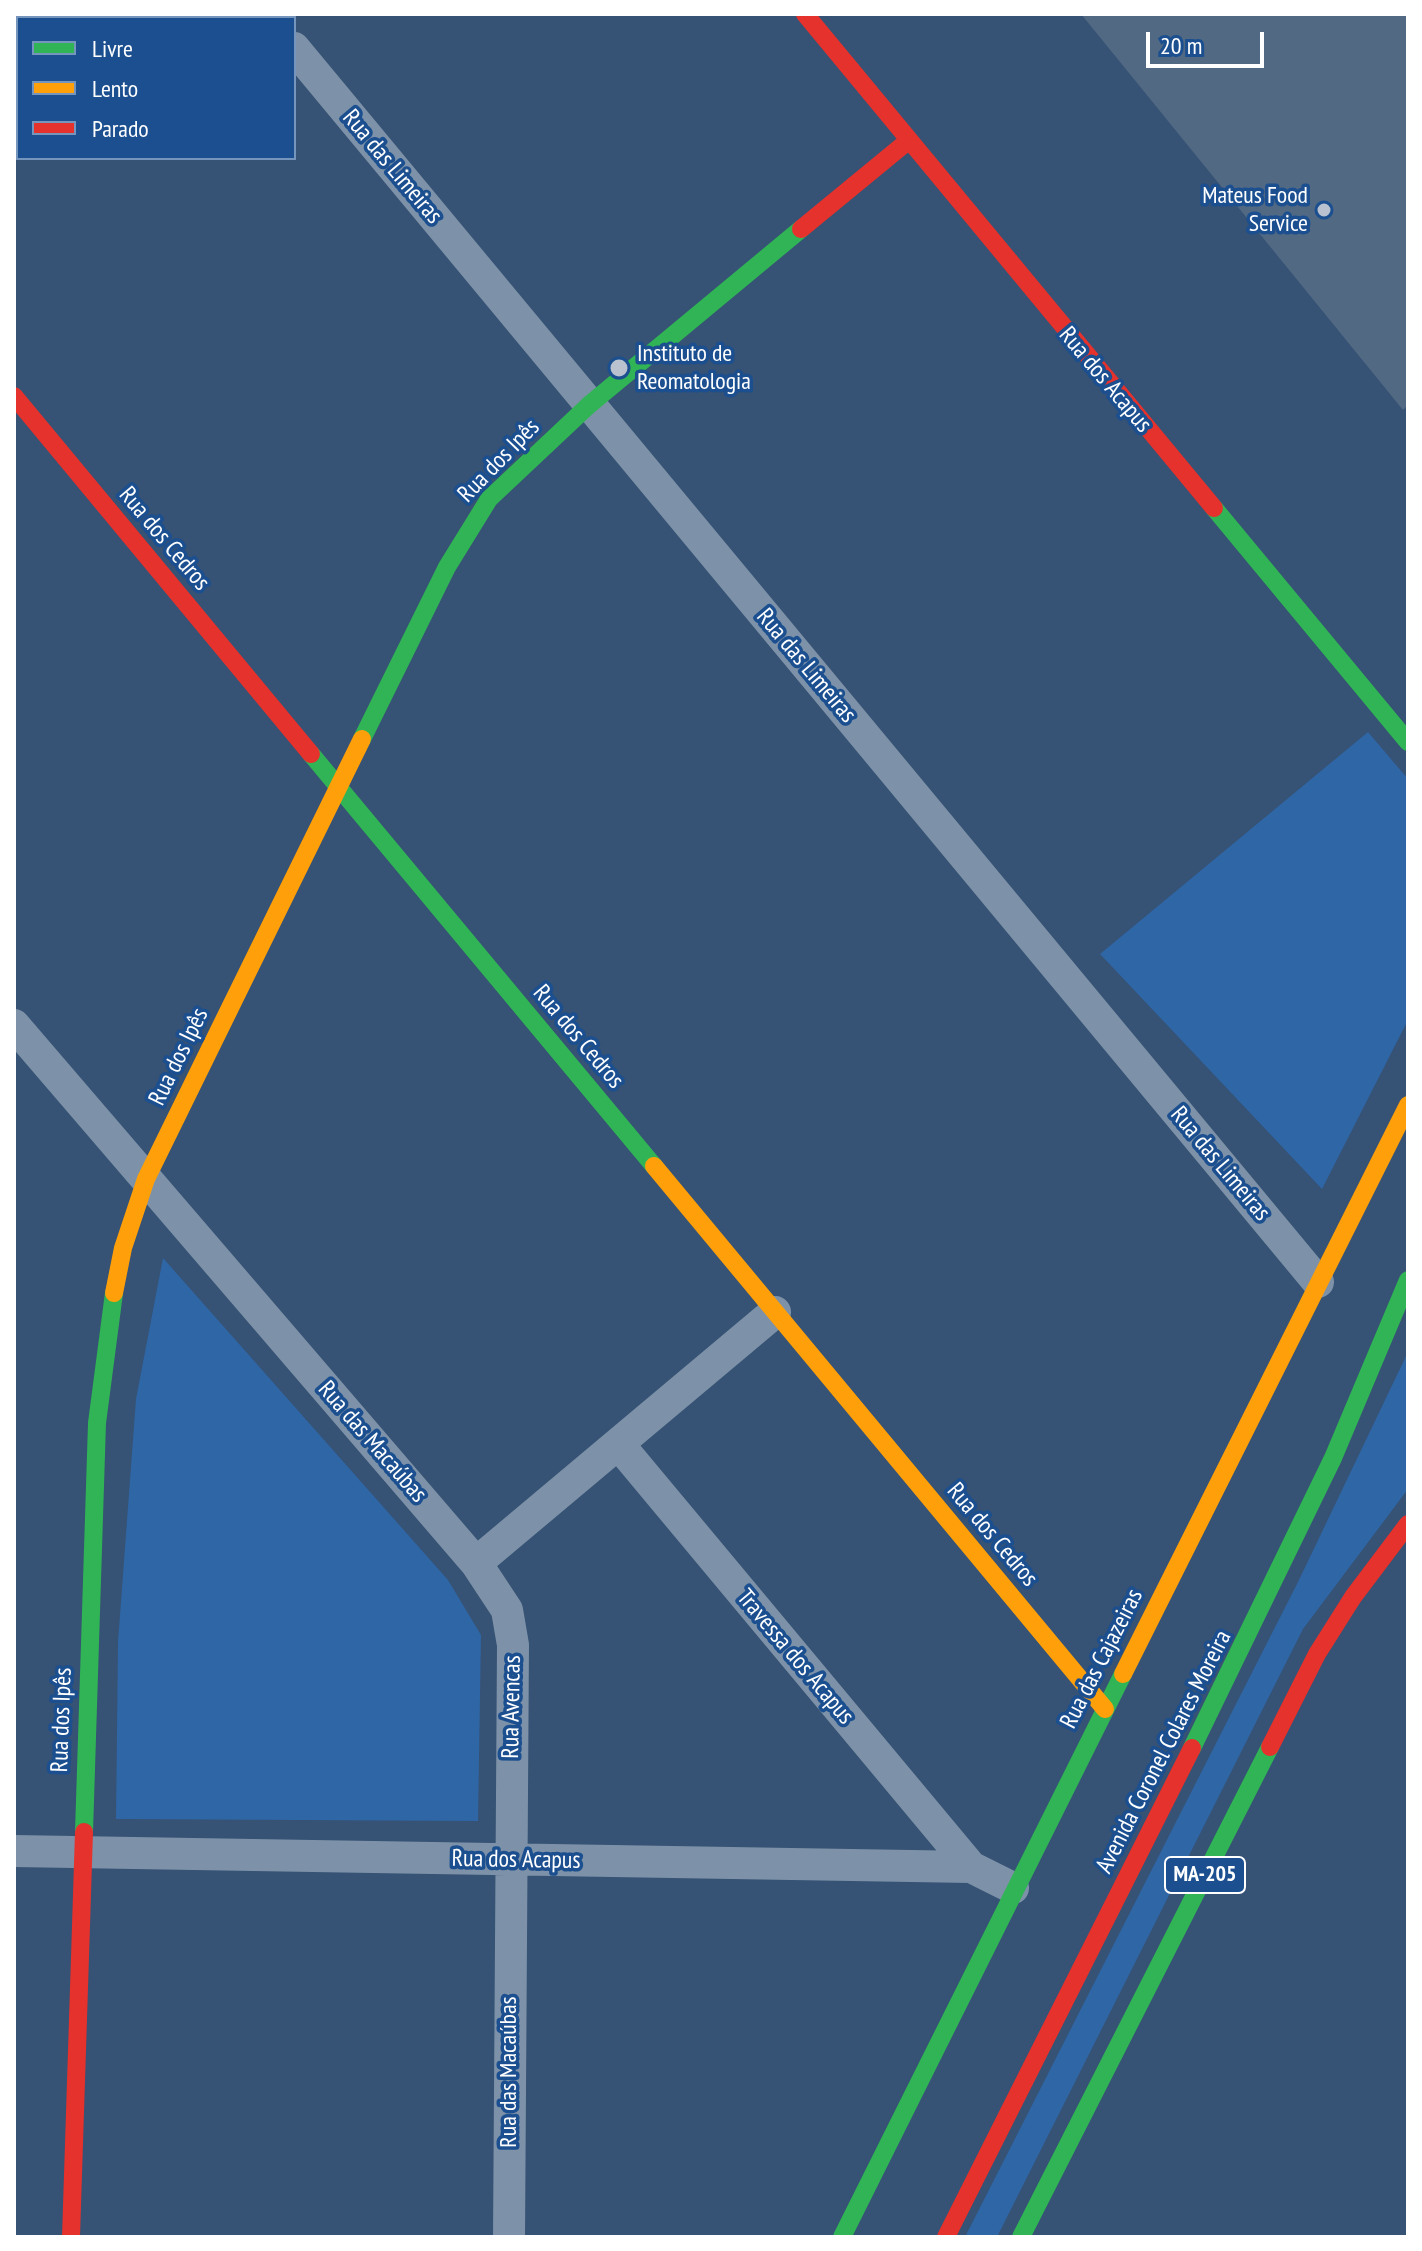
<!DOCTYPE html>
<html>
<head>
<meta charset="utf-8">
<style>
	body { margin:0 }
	#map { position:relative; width:1422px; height:2251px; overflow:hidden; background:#365274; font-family:"PT Sans Narrow",sans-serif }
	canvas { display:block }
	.frame { position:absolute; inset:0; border:16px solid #fff; pointer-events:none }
	.legend { position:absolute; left:16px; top:16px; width:280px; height:144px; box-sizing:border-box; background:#1b4f8f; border:2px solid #7695bc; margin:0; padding:10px 14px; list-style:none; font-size:24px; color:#fff }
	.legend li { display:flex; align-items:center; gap:16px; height:40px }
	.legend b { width:40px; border:2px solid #7695bc }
	.scale { position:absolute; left:1146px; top:32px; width:118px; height:36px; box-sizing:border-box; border:4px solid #fff; border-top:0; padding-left:10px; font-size:24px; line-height:28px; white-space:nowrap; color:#fff; -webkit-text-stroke:6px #1b4f8f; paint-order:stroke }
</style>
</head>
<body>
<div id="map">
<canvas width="1422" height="2251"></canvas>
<div class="frame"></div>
<ul class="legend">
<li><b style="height:10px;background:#30b455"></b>Livre</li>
<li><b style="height:10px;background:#ff9f0a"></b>Lento</li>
<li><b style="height:10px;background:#e5322d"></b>Parado</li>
</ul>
<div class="scale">20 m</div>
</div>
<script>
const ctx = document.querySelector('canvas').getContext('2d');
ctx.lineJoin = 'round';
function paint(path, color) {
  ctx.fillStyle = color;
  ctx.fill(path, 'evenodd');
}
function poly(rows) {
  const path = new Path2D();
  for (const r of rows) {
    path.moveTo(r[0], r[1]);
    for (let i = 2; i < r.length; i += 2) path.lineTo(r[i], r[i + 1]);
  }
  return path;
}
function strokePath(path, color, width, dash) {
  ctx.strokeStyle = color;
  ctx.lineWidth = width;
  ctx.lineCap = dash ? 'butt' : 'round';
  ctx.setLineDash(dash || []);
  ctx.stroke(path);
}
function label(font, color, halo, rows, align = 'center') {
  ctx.font = font + ' "PT Sans Narrow",sans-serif';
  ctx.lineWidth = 7;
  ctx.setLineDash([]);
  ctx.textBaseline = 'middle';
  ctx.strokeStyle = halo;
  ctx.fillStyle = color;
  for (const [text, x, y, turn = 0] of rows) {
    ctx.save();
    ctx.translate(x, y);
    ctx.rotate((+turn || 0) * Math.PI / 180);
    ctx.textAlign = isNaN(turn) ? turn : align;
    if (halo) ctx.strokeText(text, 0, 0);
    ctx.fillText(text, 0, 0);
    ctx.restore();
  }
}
const green = poly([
	[1368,732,1408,779,1408,1020,1322,1189,1100,954],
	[163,1258,448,1580,481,1635,478,1821,116,1819,118,1642,136,1399],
	[1408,1352,1408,1489,1303,1629,997,2237,965,2237,1298,1582]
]);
const building = poly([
	[1081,14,1408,14,1408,405,1403,410]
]);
const street = poly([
	[266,14,269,18],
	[294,48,1318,1282],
	[14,1025,476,1563,507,1610,513,1645,509,2237],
	[620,1446,971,1867],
	[476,1563,775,1312],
	[14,1851,971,1867,1013,1888]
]);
const fast = poly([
	[1214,508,1408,742],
	[362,739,447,567,489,499,589,405,801,229],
	[311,754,654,1166],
	[1192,1748,1333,1458,1408,1280],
	[84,1832,97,1423,114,1293],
	[842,2237,1123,1674],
	[1021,2237,1270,1747]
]);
const slow = poly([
	[654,1166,1105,1709],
	[114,1293,123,1248,146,1179,362,739],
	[1123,1674,1408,1105]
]);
const jam = poly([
	[805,14,1214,508],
	[801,229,908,141],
	[14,396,311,754],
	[1270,1747,1317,1654,1353,1597,1408,1524],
	[71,2237,84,1832],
	[946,2237,1192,1748]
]);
const markers = [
	[1324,210,8,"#b9c2ce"],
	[619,368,10,"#b9c2ce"]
];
const shields = [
	[1205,1875,80]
];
const shieldNames = [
	["MA-205",1205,1875]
];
const streetNames = [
	["Rua das Limeiras",392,167,50],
	["Rua dos Acapus",1105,380,50],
	["Rua dos Ipês",499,461,-46],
	["Rua dos Cedros",164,539,50],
	["Rua das Limeiras",806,666,50],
	["Rua dos Cedros",578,1037,50],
	["Rua dos Ipês",179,1057,-64],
	["Rua das Limeiras",1220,1164,50],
	["Rua das Macaúbas",372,1442,49],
	["Rua dos Cedros",992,1535,50],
	["Travessa dos Acapus",795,1657,50],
	["Rua das Cajazeiras",1102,1659,-63],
	["Rua Avencas",512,1707,-89],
	["Rua dos Ipês",62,1720,-88],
	["Avenida Coronel Colares Moreira",1164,1752,-63],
	["Rua dos Acapus",516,1860,1],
	["Rua das Macaúbas",509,2072,-90]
];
const poiNames = [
	["Mateus Food",1308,196],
	["Service",1308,224],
	["Instituto de",637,354,"left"],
	["Reomatologia",637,382,"left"]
];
paint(green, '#2f66a5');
paint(building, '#526984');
strokePath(street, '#7d92a8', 32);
strokePath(fast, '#30b455', 18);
strokePath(slow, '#ff9f0a', 18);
strokePath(jam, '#e5322d', 18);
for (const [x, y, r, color] of markers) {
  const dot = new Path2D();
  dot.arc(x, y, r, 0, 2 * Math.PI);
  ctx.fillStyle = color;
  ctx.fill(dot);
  strokePath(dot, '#1b4f8f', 3);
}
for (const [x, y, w] of shields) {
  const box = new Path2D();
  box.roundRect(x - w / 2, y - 18, w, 36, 6);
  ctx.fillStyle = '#1b4f8f';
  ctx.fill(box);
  strokePath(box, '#fff', 2);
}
label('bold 22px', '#fff', null, shieldNames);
label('24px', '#fff', '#1b4f8f', streetNames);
label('24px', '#fff', '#1b4f8f', poiNames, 'right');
</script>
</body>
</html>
